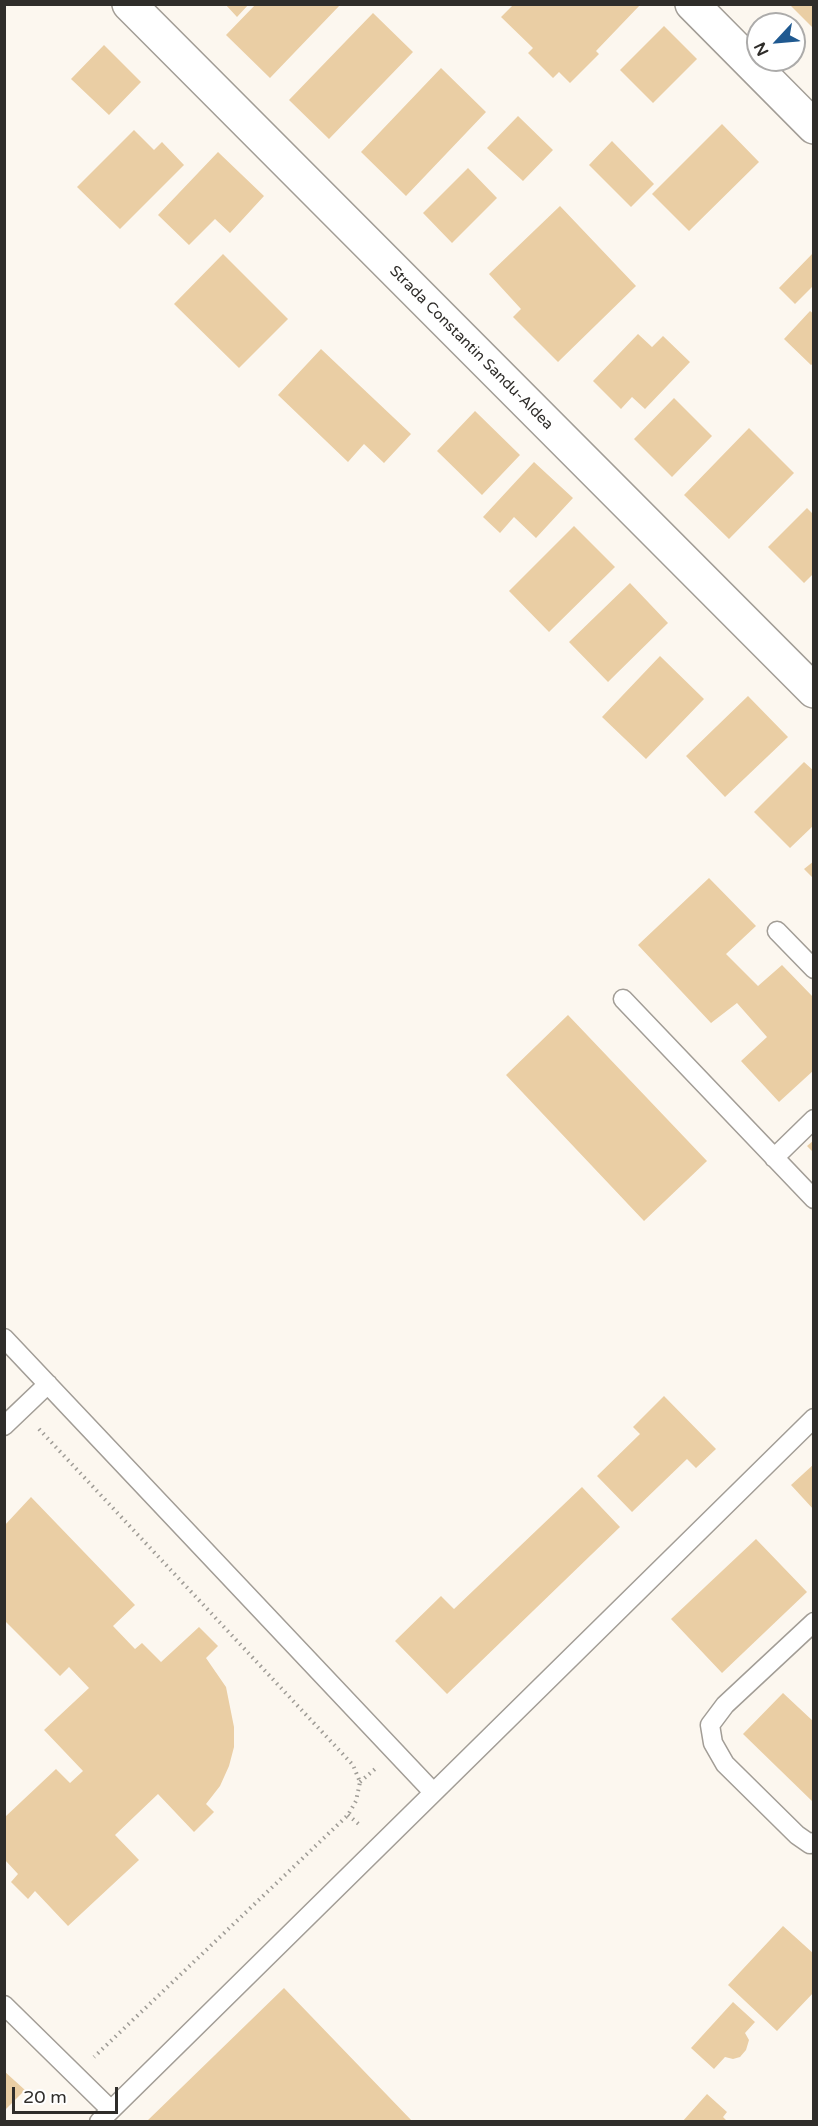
<!DOCTYPE html>
<html>
<head>
<meta charset="utf-8">
<style>
	body { margin:0 }
	#map { position:relative; width:818px; height:2126px; overflow:hidden; background:#fcf7ef; font-family:"Varela Round",sans-serif }
	canvas { display:block }
	.frame { position:absolute; inset:0; border:6px solid #2f2d2a; pointer-events:none }
	.north { position:absolute; left:746px; top:12px; width:60px; height:60px; box-sizing:border-box; background:#fff; border:2px solid #acabaa; border-radius:50%; rotate:244deg; font-size:16px; font-weight:700; line-height:24px; text-align:center; color:#2f2d2a }
	.north::after { content:''; display:block; margin:auto; width:21px; height:27px; background:#1f5990; clip-path:polygon(50% 0,100% 100%,50% 72%,0 100%) }
	.scale { position:absolute; left:12px; top:2087px; width:106px; height:27px; box-sizing:border-box; border:3px solid #2f2d2a; border-top:0; padding-left:8px; font-size:18px; line-height:21px; white-space:nowrap; color:#2f2d2a; -webkit-text-stroke:4px #fff; paint-order:stroke }
</style>
</head>
<body>
<div id="map">
<canvas width="818" height="2126"></canvas>
<div class="frame"></div>
<div class="north">N</div>
<div class="scale">20 m</div>
</div>
<script>
const ctx = document.querySelector('canvas').getContext('2d');
ctx.lineJoin = 'round';
function paint(path, color) {
  ctx.fillStyle = color;
  ctx.fill(path, 'evenodd');
}
function poly(rows) {
  const path = new Path2D();
  for (const r of rows) {
    path.moveTo(r[0], r[1]);
    for (let i = 2; i < r.length; i += 2) path.lineTo(r[i], r[i + 1]);
  }
  return path;
}
function strokePath(path, color, width, dash) {
  ctx.strokeStyle = color;
  ctx.lineWidth = width;
  ctx.lineCap = dash ? 'butt' : 'round';
  ctx.setLineDash(dash || []);
  ctx.stroke(path);
}
function label(font, color, halo, rows, align = 'center') {
  ctx.font = font + ' "Varela Round",sans-serif';
  ctx.lineWidth = 4.5;
  ctx.setLineDash([]);
  ctx.textBaseline = 'middle';
  ctx.strokeStyle = halo;
  ctx.fillStyle = color;
  for (const [text, x, y, turn = 0] of rows) {
    ctx.save();
    ctx.translate(x, y);
    ctx.rotate((+turn || 0) * Math.PI / 180);
    ctx.textAlign = isNaN(turn) ? turn : align;
    if (halo) ctx.strokeText(text, 0, 0);
    ctx.fillText(text, 0, 0);
    ctx.restore();
  }
}
const building = poly([
	[225,4,249,4,237,17],
	[256,4,341,4,270,78,226,35],
	[514,4,641,4,596,51,599,54,570,83,559,72,553,78,528,53,533,48,501,17],
	[789,4,814,4,814,29],
	[373,13,413,52,329,139,289,100],
	[664,26,697,59,653,103,620,70],
	[104,45,141,82,109,115,71,79],
	[441,68,486,112,406,196,361,152],
	[518,116,553,150,523,181,487,148],
	[722,124,759,162,689,231,652,194],
	[134,130,154,150,162,142,184,165,120,229,77,187],
	[612,141,654,184,631,207,589,165],
	[218,152,264,196,230,233,215,219,189,245,158,215],
	[468,168,497,198,452,243,423,213],
	[560,206,636,286,558,362,513,317,521,309,489,274],
	[814,252,814,285,795,304,779,288],
	[223,254,288,319,239,368,174,304],
	[810,311,814,314,814,363,811,365,784,339],
	[638,334,652,347,663,336,690,362,645,409,632,397,621,409,593,381],
	[321,349,411,434,384,463,364,444,348,462,278,395],
	[674,398,712,436,672,477,634,439],
	[475,411,520,455,482,495,437,451],
	[749,428,794,473,729,539,684,495],
	[534,462,573,498,536,538,514,517,500,533,483,517],
	[807,508,814,515,814,573,804,583,768,547],
	[574,526,615,567,549,632,509,591],
	[630,583,668,623,608,682,569,642],
	[660,656,704,699,646,759,602,717],
	[748,696,788,737,725,797,686,756],
	[804,762,814,771,814,825,790,848,754,812],
	[814,861,814,879,804,869],
	[709,878,756,926,726,954,758,986,782,965,814,998,814,1070,779,1102,741,1061,767,1037,737,1003,711,1023,638,945],
	[568,1015,707,1161,644,1221,506,1075],
	[814,1140,814,1153,807,1146],
	[664,1396,716,1449,696,1468,687,1459,632,1512,597,1476,640,1434,633,1427],
	[814,1464,814,1510,791,1485],
	[582,1487,620,1527,447,1694,395,1641,441,1596,454,1609],
	[31,1497,135,1605,113,1626,135,1649,142,1643,161,1662,199,1627,218,1646,206,1658,226,1687,234,1727,234,1747,229,1766,220,1786,206,1804,214,1812,194,1832,158,1794,115,1835,139,1860,68,1926,35,1891,28,1899,11,1882,18,1874,5,1860,5,1817,56,1769,70,1783,83,1771,44,1730,89,1688,69,1667,60,1676,4,1620,4,1526],
	[756,1539,807,1592,722,1673,671,1619],
	[783,1693,814,1722,814,1803,743,1734],
	[783,1926,814,1954,814,1992,777,2031,728,1985],
	[284,1988,413,2122,146,2122],
	[733,2002,755,2022,745,2033,749,2040,746,2050,740,2057,733,2059,725,2057,714,2069,691,2048],
	[4,2071,25,2090,4,2111],
	[707,2094,727,2112,723,2117,728,2122,682,2122]
]);
const path = poly([
	[39,1429,353,1765,360,1782,356,1801,348,1815,94,2057],
	[360,1782,375,1769],
	[348,1815,361,1826]
]);
const lane = poly([
	[777,931,814,969],
	[623,999,814,1199],
	[774,1158,814,1119],
	[4,1338,433,1792],
	[4,1426,48,1384],
	[814,1622,725,1705,710,1725,713,1743,725,1764,797,1835,810,1844,814,1842],
	[4,2005,111,2110],
	[99,2122,814,1418]
]);
const street = poly([
	[129,4,814,691],
	[692,4,814,127]
]);
const streetNames = [
	["Strada Constantin Sandu-Aldea",471,348,45]
];
paint(building, '#eacea4');
strokePath(lane, '#a29d96', 21);
strokePath(street, '#a29d96', 36);
strokePath(path, '#9f9c96', 4, [1.5, 4.5]);
strokePath(lane, '#fff', 18);
strokePath(street, '#fff', 33);
label('15px', '#2f2d2a', '#fff', streetNames);
</script>
</body>
</html>
